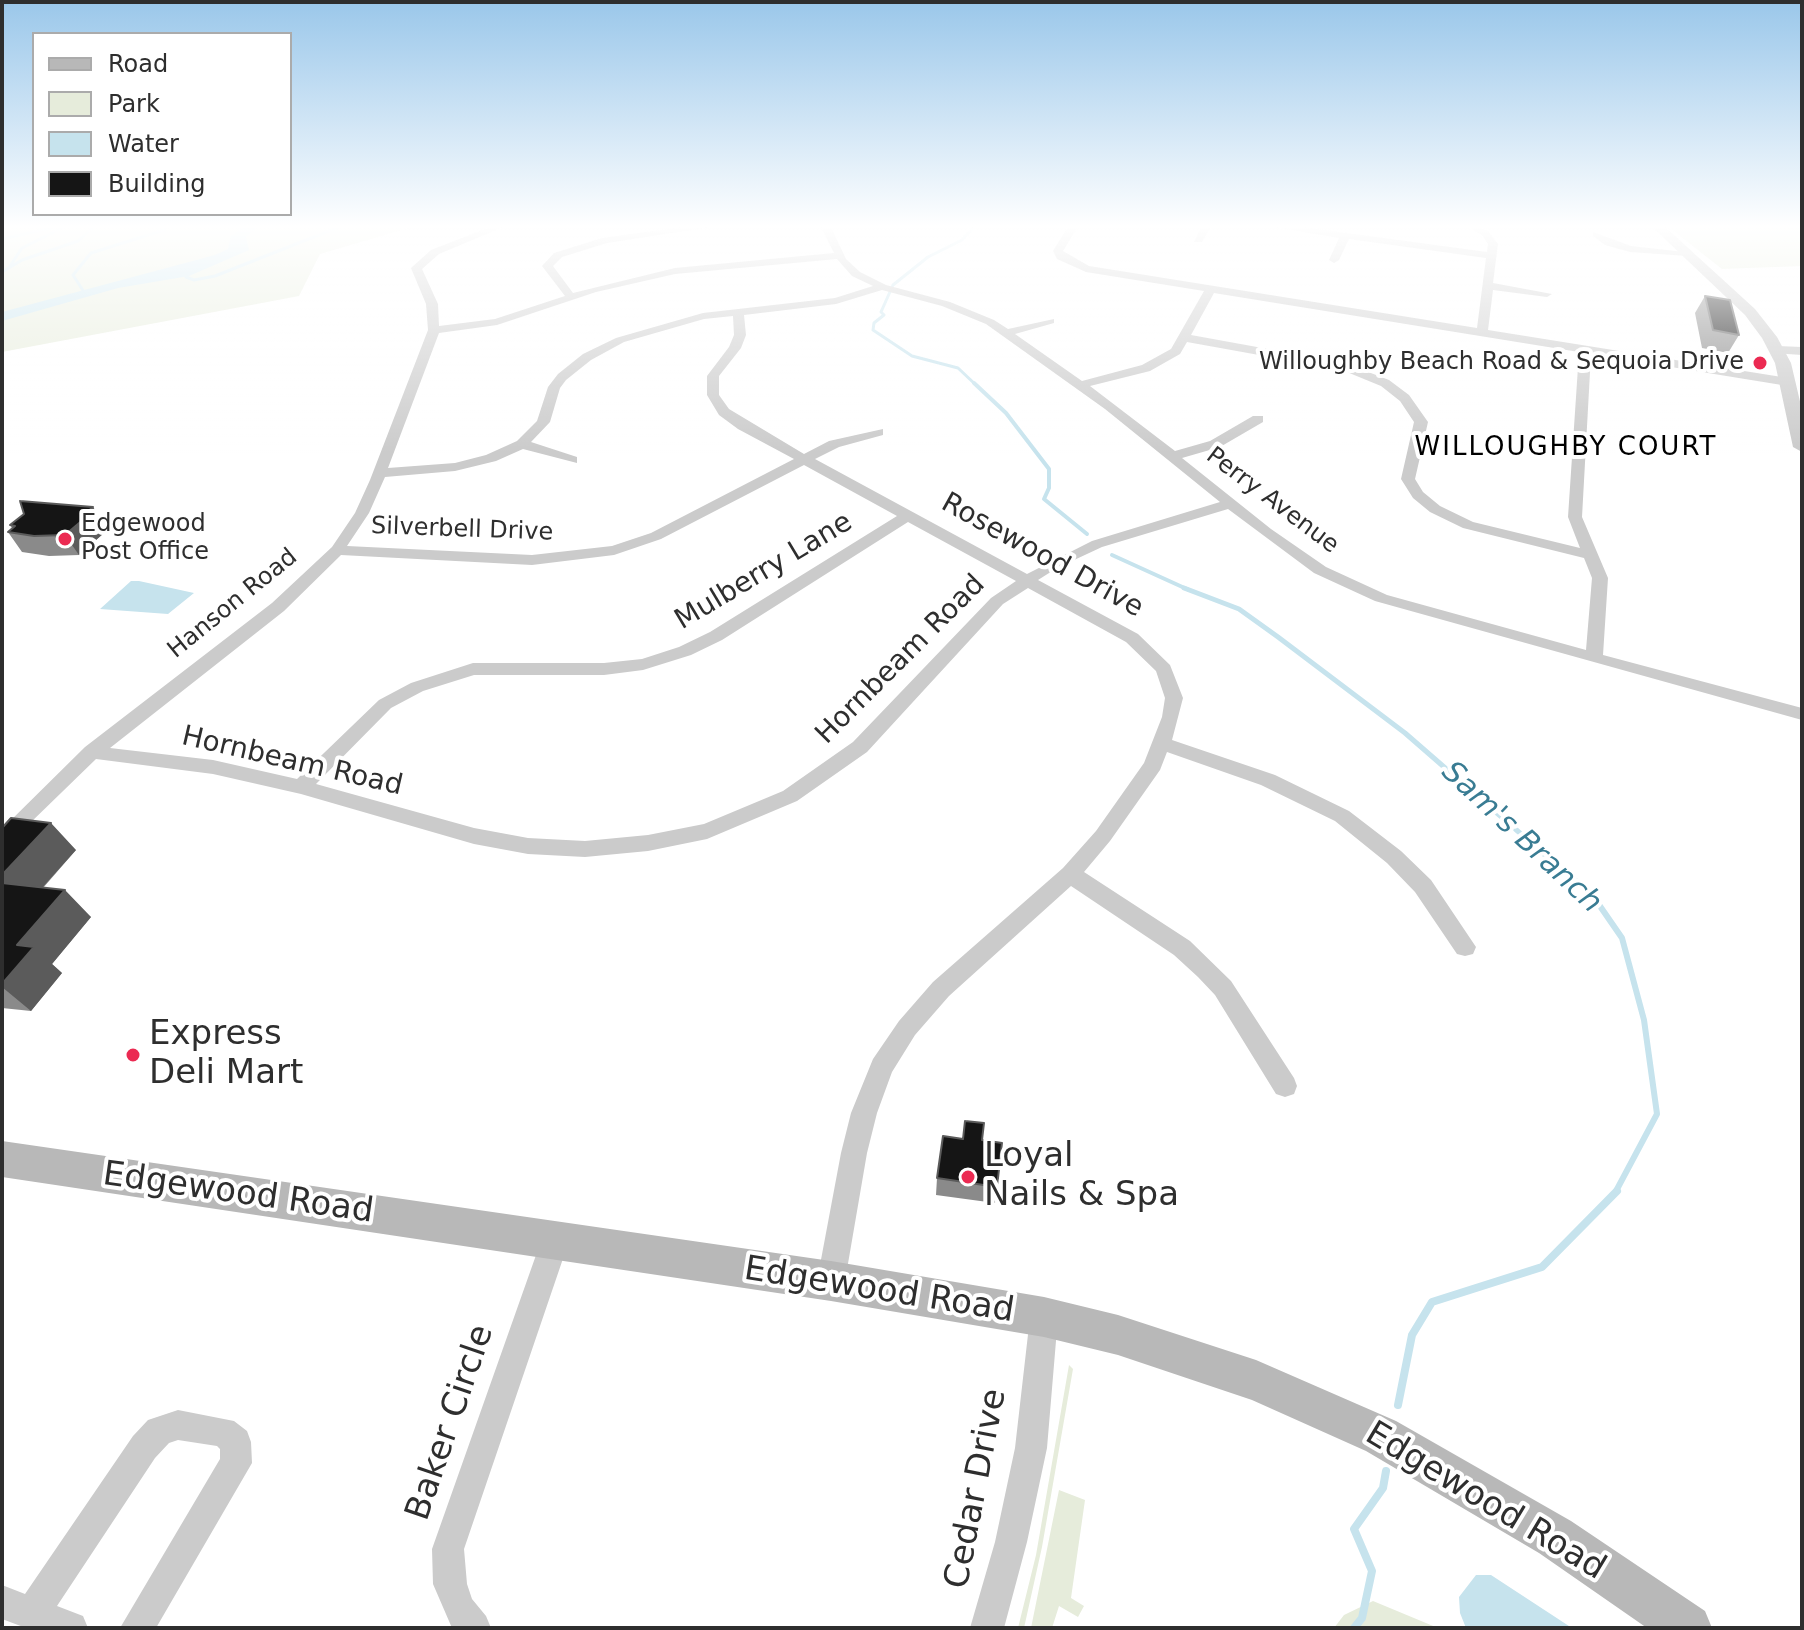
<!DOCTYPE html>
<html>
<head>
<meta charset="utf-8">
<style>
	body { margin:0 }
	#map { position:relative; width:1804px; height:1630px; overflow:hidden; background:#fff; font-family:"DejaVu Sans",sans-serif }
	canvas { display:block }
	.frame { position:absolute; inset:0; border:4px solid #2e2e2e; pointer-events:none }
	.legend { position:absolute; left:32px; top:32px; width:260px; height:184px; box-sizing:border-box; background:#fff; border:2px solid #ababab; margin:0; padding:10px 14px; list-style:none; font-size:24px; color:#2e2e2e }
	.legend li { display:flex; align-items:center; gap:16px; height:40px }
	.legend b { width:40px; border:2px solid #ababab }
</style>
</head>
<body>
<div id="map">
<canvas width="1804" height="1630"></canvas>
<div class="frame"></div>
<ul class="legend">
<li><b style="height:10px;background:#b8b8b8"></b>Road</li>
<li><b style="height:22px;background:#e6ecdb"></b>Park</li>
<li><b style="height:22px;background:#c6e3ed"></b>Water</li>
<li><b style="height:22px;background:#151515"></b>Building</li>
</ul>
</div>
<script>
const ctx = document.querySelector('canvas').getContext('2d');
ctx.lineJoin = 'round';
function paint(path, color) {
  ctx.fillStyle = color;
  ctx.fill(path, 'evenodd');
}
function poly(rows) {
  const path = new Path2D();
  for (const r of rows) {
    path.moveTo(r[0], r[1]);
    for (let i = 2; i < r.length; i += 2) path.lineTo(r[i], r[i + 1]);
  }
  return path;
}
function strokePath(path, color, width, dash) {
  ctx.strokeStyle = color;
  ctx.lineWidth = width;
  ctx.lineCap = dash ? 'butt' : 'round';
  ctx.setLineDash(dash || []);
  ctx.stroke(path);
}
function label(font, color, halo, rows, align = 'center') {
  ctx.font = font + ' "DejaVu Sans",sans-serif';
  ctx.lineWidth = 8;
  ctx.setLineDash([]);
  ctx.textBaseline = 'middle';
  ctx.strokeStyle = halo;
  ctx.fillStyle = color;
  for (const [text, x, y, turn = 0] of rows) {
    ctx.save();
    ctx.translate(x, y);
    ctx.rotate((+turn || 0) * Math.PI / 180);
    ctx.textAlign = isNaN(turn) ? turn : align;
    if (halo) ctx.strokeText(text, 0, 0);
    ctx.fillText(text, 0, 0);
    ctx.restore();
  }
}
const green = poly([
	[2,225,419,225,320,254,299,296,2,352],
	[1666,225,1802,225,1802,266,1722,269],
	[1069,1365,1073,1369,1042,1547,1024,1628,1018,1628,1036,1555],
	[1059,1490,1085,1500,1071,1598,1084,1606,1078,1617,1059,1606,1052,1628,1031,1628],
	[1373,1601,1438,1628,1334,1628,1344,1615]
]);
const water = poly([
	[246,225,260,225,246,237,249,250,189,276,118,288,2,321,2,312,215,255,228,249,231,236],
	[131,581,139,581,194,593,168,614,100,609],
	[1476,1575,1491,1575,1572,1628,1466,1628,1460,1613,1459,1597]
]);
const streamFar4 = poly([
	[967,225,972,229,962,240,928,257,893,285,881,312,884,315,874,323,873,330,912,356,958,368,976,385],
	[2,239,64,225],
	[10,266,22,248,68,225],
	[2,272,22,260,78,241,96,225],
	[186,277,194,280,215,276,344,225],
	[84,292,73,275,91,253,164,230,167,225]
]);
const streamFar3 = poly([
	[974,383,1006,413,1049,469,1049,488,1044,499,1087,534],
	[1112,555,1189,590]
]);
const streamFar2 = poly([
	[1184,588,1239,609,1278,637,1405,733,1544,854]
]);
const streamFar1 = poly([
	[1542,852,1593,896,1622,938,1644,1020,1657,1114,1615,1193]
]);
const stream = poly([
	[1398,1405,1412,1335,1432,1302,1542,1267,1617,1191],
	[1354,1628,1362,1618,1372,1571,1354,1529,1383,1488,1386,1471]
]);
const minor = poly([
	[495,225,508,225,439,254,422,269,438,304,439,326,495,319,565,296,542,266,554,253,602,238,697,225,723,225,607,243,562,257,553,266,573,293,675,268,834,253,820,225,830,225,846,259,860,272,886,285,950,302,994,320,1008,329,1054,319,1054,323,1015,334,1082,381,1142,365,1171,349,1204,291,1086,272,1057,259,1053,251,1069,225,1079,225,1063,251,1089,266,1477,328,1486,258,1349,239,1339,260,1334,263,1329,260,1339,238,1262,225,1288,225,1487,252,1488,244,1482,235,1464,225,1476,225,1488,231,1498,244,1493,283,1552,294,1547,297,1493,290,1488,330,1788,378,1794,382,1788,386,1591,354,1582,517,1608,578,1603,655,1802,708,1802,720,1375,601,1314,573,1228,509,1102,547,1057,568,1038,580,1138,634,1170,665,1183,698,1172,740,1275,775,1349,811,1401,851,1431,880,1476,947,1473,954,1465,956,1457,954,1415,892,1387,863,1335,821,1261,785,1167,752,1160,770,1110,841,1084,872,1190,941,1231,981,1294,1078,1297,1086,1294,1094,1285,1097,1276,1094,1215,995,1198,977,1174,955,1071,886,949,996,915,1035,892,1072,877,1113,867,1153,845,1281,841,1291,831,1295,821,1291,817,1281,841,1153,851,1113,873,1059,899,1021,933,982,1063,868,1096,831,1144,763,1162,717,1165,698,1156,671,1126,642,1028,588,1003,604,867,752,797,801,707,839,648,851,585,857,528,854,474,844,301,794,213,774,96,759,27,826,9,849,2,851,2,829,85,747,272,603,332,547,355,513,370,480,428,330,426,304,411,268,431,250,495,225],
	[837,259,852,276,873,286,835,298,703,313,616,338,583,354,558,374,548,387,537,421,517,441,486,455,455,463,388,468,439,333,497,325,596,292,675,274,837,259],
	[882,290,942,306,986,324,1105,409,1220,502,1092,541,1027,574,815,459,839,447,883,435,883,429,829,441,804,454,729,409,719,395,719,376,741,348,746,335,744,315,836,304,882,290],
	[1214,293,1579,352,1568,517,1580,548,1473,522,1440,506,1423,492,1415,479,1428,422,1409,395,1389,380,1345,363,1191,335,1214,293],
	[733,316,734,335,729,347,707,376,707,395,719,415,738,429,794,459,651,533,612,546,532,555,347,546,369,513,385,477,455,471,496,461,523,449,577,463,577,457,531,442,550,422,560,388,566,380,591,360,624,342,704,319,733,316],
	[1187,342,1342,370,1381,386,1400,401,1414,422,1401,479,1413,498,1430,512,1463,528,1584,558,1592,578,1586,650,1387,595,1326,567,1271,529,1182,458,1220,447,1263,422,1263,416,1253,416,1210,441,1175,451,1090,386,1150,371,1180,354,1187,342],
	[804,465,897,516,710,632,679,647,642,659,604,663,473,663,411,683,379,700,297,779,213,760,110,748,284,611,341,555,532,565,614,555,661,539,804,465],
	[908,522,1016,581,991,598,853,742,783,791,704,824,648,835,585,841,528,838,474,828,316,784,391,708,423,691,474,675,604,675,643,670,691,655,722,640,908,522],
	[1202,225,1212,225,1202,242,1194,242,1202,225],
	[1593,232,1631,246,1693,253,1688,256,1630,252,1605,245,1593,236,1593,232],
	[1777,346,1802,347,1802,355,1773,353,1771,350,1777,346],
	[555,1227,565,1231,569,1241,464,1549,467,1584,472,1599,486,1616,491,1628,452,1628,433,1584,432,1549,541,1241,545,1231,555,1227],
	[1044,1303,1054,1307,1058,1317,1047,1448,1027,1542,1004,1628,970,1628,995,1542,1015,1448,1030,1317,1034,1307,1044,1303],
	[178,1410,234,1421,247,1431,251,1442,252,1463,156,1628,120,1628,220,1459,220,1449,217,1446,178,1440,169,1443,155,1458,57,1606,83,1616,88,1628,26,1628,2,1619,2,1585,25,1594,133,1436,148,1420,178,1410]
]);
const tertiary = poly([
	[1650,225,1663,225,1755,309,1777,337,1791,363,1802,410,1802,452,1793,447,1775,363,1762,338,1745,315,1650,225]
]);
const secondary = poly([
	[2,1141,831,1261,1044,1297,1118,1315,1256,1360,1396,1421,1571,1521,1705,1611,1712,1628,1647,1628,1539,1553,1366,1451,1252,1400,1118,1355,1044,1337,831,1301,2,1177,2,1141]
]);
const wall = poly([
	[1705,296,1739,335,1728,353,1702,348,1695,313],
	[93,507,106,527,102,530,104,533,79,555,49,556,22,552,8,532,12,528,10,525,24,514],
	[2,828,76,850,43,888,91,917,52,964,62,973,31,1011,2,1008],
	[963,1139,982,1140,997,1187,995,1203,936,1195,937,1178]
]);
const shadedWall = poly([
	[93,507,106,527,102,530,104,533,79,555,65,535],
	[51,823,76,850,24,908,2,887,2,875],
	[65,890,91,917,52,964,62,973,31,1011,2,987,2,984,17,945]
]);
const building = poly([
	[1705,296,1730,300,1739,335,1713,330,1705,296],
	[20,501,93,507,87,512,91,513,65,535,34,536,8,532,15,526,10,525,24,514,20,501],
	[11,818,51,823,2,875,2,828,11,818],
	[2,883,65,890,17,945,34,947,2,984,2,883],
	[965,1121,984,1123,982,1140,1002,1143,997,1187,937,1178,943,1136,963,1139,965,1121]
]);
const markers = [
	[1760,363,8,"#eb2a52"],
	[65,539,8,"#eb2a52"],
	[133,1055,8,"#eb2a52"],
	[968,1177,8,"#eb2a52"]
];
const farPoinames = [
	["Willoughby Beach Road & Sequoia Drive",1744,363],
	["Edgewood",81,525,"left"],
	["Post Office",81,553,"left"]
];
const farStreetnames = [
	["Perry Avenue",1272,501,37],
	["Silverbell Drive",462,530,2],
	["Hanson Road",233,604,-39]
];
const farNeighbourhoodnames = [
	["WILLOUGHBY COURT",1566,448]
];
const streetNames = [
	["Rosewood Drive",1042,556,29],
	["Mulberry Lane",764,572,-31],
	["Hornbeam Road",901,660,-45],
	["Hornbeam Road",292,762,13]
];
const waterNames = [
	["Sam's Branch",1521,838,43]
];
const nearPoinames = [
	["Express",149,1035],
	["Deli Mart",149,1074],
	["Loyal",984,1157],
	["Nails & Spa",984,1196]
];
const nearStreetnames = [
	["Edgewood Road",238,1194,8],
	["Edgewood Road",879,1291,9],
	["Baker Circle",451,1423,-71],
	["Cedar Drive",977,1489,-79],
	["Edgewood Road",1485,1502,31]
];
paint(green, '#e6ecdb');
paint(water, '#c6e3ed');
strokePath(streamFar4, '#c6e3ed', 3);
strokePath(streamFar3, '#c6e3ed', 4);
strokePath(streamFar2, '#c6e3ed', 5);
strokePath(streamFar1, '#c6e3ed', 6);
strokePath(stream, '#c6e3ed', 8);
paint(minor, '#cbcbcb');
paint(tertiary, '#cbcbcb');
paint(secondary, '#b8b8b8');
paint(wall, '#8a8a8a');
paint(shadedWall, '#5b5b5b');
paint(building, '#151515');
strokePath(building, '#5b5b5b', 2);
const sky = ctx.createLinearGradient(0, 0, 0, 453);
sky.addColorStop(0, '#9ac7ea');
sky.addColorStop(0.5, '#fff');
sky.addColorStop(1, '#ffffff00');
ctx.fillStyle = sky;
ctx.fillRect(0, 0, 1804, 453);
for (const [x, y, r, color] of markers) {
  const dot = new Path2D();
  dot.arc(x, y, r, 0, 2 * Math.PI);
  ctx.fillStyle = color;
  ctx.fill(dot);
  strokePath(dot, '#fff', 3);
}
label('24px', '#2e2e2e', '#fff', farPoinames, 'right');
label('24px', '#2e2e2e', '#fff', farStreetnames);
ctx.letterSpacing = '2px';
label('26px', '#000', '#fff', farNeighbourhoodnames);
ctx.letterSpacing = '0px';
label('28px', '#2e2e2e', '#fff', streetNames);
label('italic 30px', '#397c93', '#fff', waterNames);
label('34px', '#2e2e2e', '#fff', nearPoinames, 'left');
label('34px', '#2e2e2e', '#fff', nearStreetnames);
</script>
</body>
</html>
